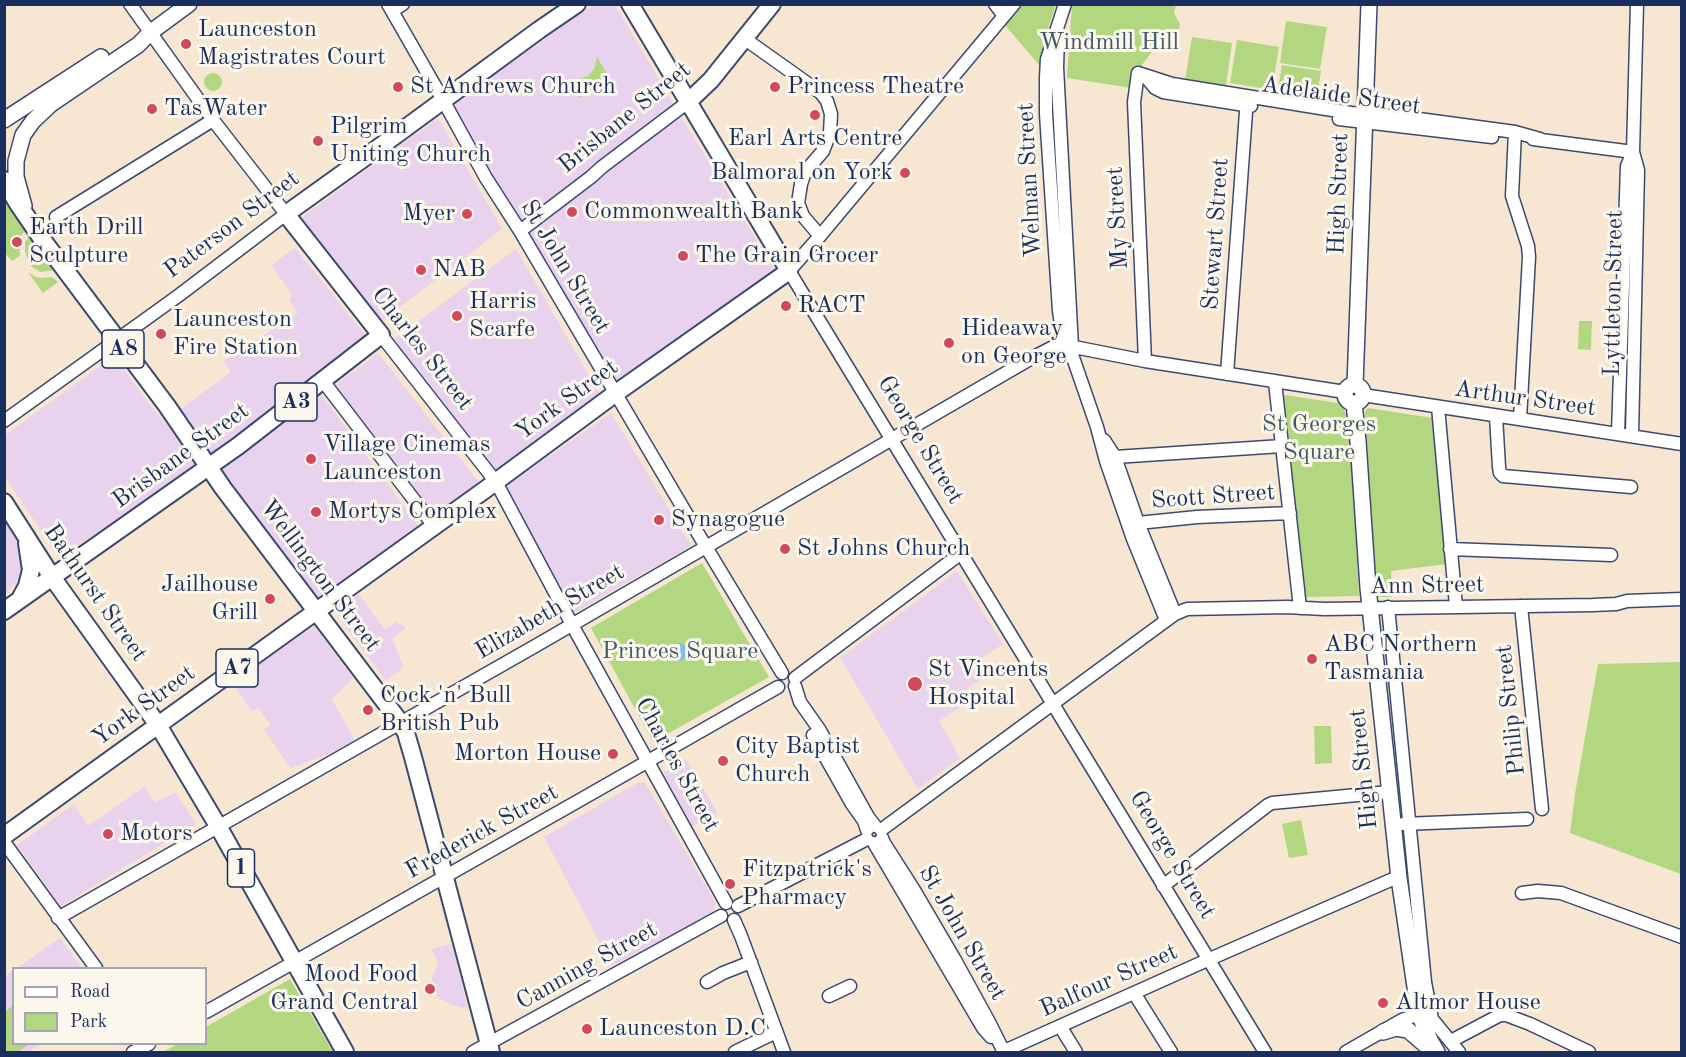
<!DOCTYPE html>
<html>
<head>
<meta charset="utf-8">
<style>
	body { margin:0 }
	#map { position:relative; width:1686px; height:1057px; overflow:hidden; background:#f7e6d1; font-family:"Old Standard TT",serif }
	canvas { display:block }
	.frame { position:absolute; inset:0; border:6px solid #1b2f5e; pointer-events:none }
	.legend { position:absolute; left:12px; top:967px; width:195px; height:78px; box-sizing:border-box; background:#fbf7ec; border:2px solid #a1a7b3; margin:0; padding:8px 10px; list-style:none; font-size:18px; color:#1b2f5e }
	.legend li { display:flex; align-items:center; gap:12px; height:30px }
	.legend b { width:30px; border:2px solid #a1a7b3 }
</style>
</head>
<body>
<div id="map">
<canvas width="1686" height="1057"></canvas>
<div class="frame"></div>
<ul class="legend">
<li><b style="height:8px;background:#fff"></b>Road</li>
<li><b style="height:16px;background:#b3d780"></b>Park</li>
</ul>
</div>
<script>
const ctx = document.querySelector('canvas').getContext('2d');
ctx.lineJoin = 'round';
function paint(path, color) {
  ctx.fillStyle = color;
  ctx.fill(path, 'evenodd');
}
function poly(rows) {
  const path = new Path2D();
  for (const r of rows) {
    if (r.length === 3) {
      path.moveTo(r[0] + r[2], r[1]);
      path.arc(r[0], r[1], r[2], 0, 2 * Math.PI);
      continue;
    }
    path.moveTo(r[0], r[1]);
    for (let i = 2; i < r.length; i += 2) path.lineTo(r[i], r[i + 1]);
  }
  return path;
}
function strokePath(path, color, width, dash) {
  ctx.strokeStyle = color;
  ctx.lineWidth = width;
  ctx.lineCap = dash ? 'butt' : 'round';
  ctx.setLineDash(dash || []);
  ctx.stroke(path);
}
function label(font, color, halo, rows, align = 'center') {
  ctx.font = font + ' "Old Standard TT",serif';
  ctx.lineWidth = 6;
  ctx.setLineDash([]);
  ctx.textBaseline = 'middle';
  ctx.strokeStyle = halo;
  ctx.fillStyle = color;
  for (const [text, x, y, turn = 0] of rows) {
    ctx.save();
    ctx.translate(x, y);
    ctx.rotate((+turn || 0) * Math.PI / 180);
    ctx.textAlign = isNaN(turn) ? turn : align;
    if (halo) ctx.strokeText(text, 0, 0);
    ctx.fillText(text, 0, 0);
    ctx.restore();
  }
}
const built = poly([
	[593,5,615,5,683,120,776,272,617,385,520,222,453,104],
	[438,118,502,229,379,323,298,220],
	[295,248,367,337,212,456,178,411,231,372,223,361,298,313,289,300,292,294,271,265],
	[516,249,601,396,497,472,393,340],
	[378,353,481,485,431,520,332,388],
	[114,356,147,401,198,463,117,520,59,557,5,477,5,435],
	[321,394,419,527,317,601,220,470],
	[611,413,691,546,574,613,505,487],
	[4,520,25,548,26,570,5,595],
	[957,571,1003,644,972,664,980,680,967,688,973,699,939,721,960,758,918,789,840,658],
	[359,594,385,630,396,622,406,628,392,639,404,667,386,681,342,622,341,607],
	[314,626,353,678,332,699,355,741,331,753,291,768,264,730,271,725,258,708,252,711,232,683],
	[686,759,718,813,692,826,663,773],
	[639,782,645,783,716,904,712,914,612,966,544,837],
	[145,786,155,803,158,800,176,793,196,824,61,906,17,845,74,804,88,826],
	[60,938,82,968,17,968],
	[452,944,468,1009,452,1005,440,999,436,994,433,986,432,978,438,962,431,949],
	[13,971,14,1044,40,1044,28,1052,5,1052,4,977]
]);
const green = poly([
	[1022,5,1056,5,1045,37,1040,66,1004,24],
	[1072,5,1176,5,1174,13,1180,24,1179,30,1160,47,1151,53,1139,69,1132,88,1067,78],
	[1286,21,1327,27,1320,69,1280,63],
	[1192,37,1232,43,1226,86,1185,80],
	[1237,40,1279,47,1272,90,1230,83],
	[597,57,606,72,608,80,580,98,567,79,577,80,588,76,594,69],
	[1282,65,1321,71,1316,102,1277,96],
	[213,82,9],
	[4,194,26,230,19,238,20,256,12,261,5,253],
	[31,235,56,270,40,272,31,266,25,252,25,242],
	[28,272,36,277,41,278,52,277,58,282,43,293],
	[1579,321,1592,321,1591,350,1578,349],
	[1285,395,1338,403,1342,405,1346,414,1350,434,1359,596,1305,597,1283,397],
	[1368,408,1433,418,1435,420,1446,564,1391,571,1392,597,1377,597,1374,595,1376,582,1365,411],
	[702,563,769,677,653,742,591,628],
	[1681,662,1682,662,1681,874,1570,833,1575,794,1598,664],
	[1314,726,1331,726,1332,763,1315,764],
	[1301,820,1308,855,1289,858,1282,824],
	[290,979,333,1052,166,1052,165,1051,177,1044,206,1044,206,1027],
	[13,1005,14,1044,30,1044,17,1052,5,1052,5,1012]
]);
const water = poly([
	[678,652,9]
]);
const minor = poly([
	[388,4,443,100,486,178,520,231,706,547,782,673],
	[995,4,1004,16],
	[1014,4,820,236,789,271,1265,1052],
	[392,11,403,4],
	[745,39,821,93,827,101,831,114,830,133,823,151,805,172,801,184,798,203,803,216,820,236],
	[1058,39,1057,67,1072,347],
	[1145,76,1155,88,1163,92,1251,106],
	[1339,119,1492,137],
	[1515,132,1512,196,1528,246,1529,257,1520,419],
	[1533,139,1633,152],
	[56,217,213,120],
	[520,231,591,177,602,167,688,102],
	[381,335,496,482,576,632,726,903],
	[1064,345,1059,311,1046,114,1046,78,1047,59,1065,4],
	[1069,346,1097,427,1106,461,1133,539,1166,620],
	[1145,361,1134,102,1138,73,1172,84,1351,113,1404,117,1515,132,1540,139],
	[1227,374,1247,98],
	[323,381,434,526],
	[1275,382,1300,608],
	[1363,395,1682,444],
	[1438,407,1456,606],
	[1496,416,1499,467,1500,473,1503,476,1631,487],
	[4,421,178,296,286,214,213,120,130,4],
	[1618,433,1627,166,1633,152],
	[1632,435,1638,170,1633,152,1637,4],
	[1104,440,1115,457,1138,523,1175,614],
	[1115,457,1282,446],
	[1138,523,1197,517,1290,513],
	[1450,549,1611,555],
	[1521,606,1542,809],
	[1388,607,1425,982,1432,1019,1459,1052],
	[795,678,960,554],
	[795,686,800,702,819,729,868,817,875,826],
	[813,735,852,804,864,821,867,830],
	[1403,824,1527,819],
	[881,830,1175,614,1187,609,1287,607,1324,609,1593,605,1616,604,1627,601,1682,599],
	[882,838,884,843,914,890,955,960,989,1022,1004,1052],
	[4,842,96,968],
	[874,843,983,1028,991,1037],
	[1163,886,1268,805,1272,803,1389,792],
	[1522,893,1538,891,1561,893,1682,937],
	[738,906,867,839],
	[58,918,537,645,1030,359,1055,346,1064,345,1145,361,1345,392],
	[734,920,741,936,784,1052],
	[707,982,723,973,751,962],
	[1134,993,1171,1052],
	[829,996,850,986],
	[206,1012,580,800,778,687],
	[1060,1026,1076,1052],
	[1451,1041,1500,1015,1506,1015,1530,1024,1589,1052],
	[133,1052,149,1044],
	[473,1052,721,916],
	[735,1052,776,1032],
	[1002,1052,1212,958,1393,879,1399,878],
	[1346,1052,1402,1020,1419,1014]
]);
const major = poly([
	[4,120,101,57],
	[24,206,16,177,16,161,23,135,33,121,51,104,138,45,151,32,189,4],
	[1355,385,1369,4],
	[1354,394,9],
	[1354,403,1358,441,1368,588,1399,878,1419,1014,1430,1040,1437,1052],
	[1383,1032,1396,1028,1408,1030,1430,1049]
]);
const highway = poly([
	[688,102,711,80,772,4],
	[4,180,18,204,42,239,167,406,223,488,400,722,406,733,413,757,491,1052],
	[4,502,52,577,158,725,218,826,345,1052],
	[20,599,27,586,31,570,27,543],
	[4,611,238,446,381,335,286,214,396,135,539,30,577,4],
	[4,836,486,489,616,393,789,271,630,4]
]);
const markers = [
	[186,44,6,"#d1495b"],
	[398,87,6,"#d1495b"],
	[775,87,6,"#d1495b"],
	[152,109,6,"#d1495b"],
	[815,115,6,"#d1495b"],
	[318,141,6,"#d1495b"],
	[905,173,6,"#d1495b"],
	[572,212,6,"#d1495b"],
	[467,214,6,"#d1495b"],
	[17,242,6,"#d1495b"],
	[683,256,6,"#d1495b"],
	[421,270,6,"#d1495b"],
	[786,306,6,"#d1495b"],
	[457,316,6,"#d1495b"],
	[161,334,6,"#d1495b"],
	[949,343,6,"#d1495b"],
	[311,459,6,"#d1495b"],
	[316,512,6,"#d1495b"],
	[659,520,6,"#d1495b"],
	[785,549,6,"#d1495b"],
	[270,599,6,"#d1495b"],
	[1312,659,6,"#d1495b"],
	[915,684,8,"#d1495b"],
	[368,710,6,"#d1495b"],
	[613,754,6,"#d1495b"],
	[723,761,6,"#d1495b"],
	[108,834,6,"#d1495b"],
	[730,884,6,"#d1495b"],
	[430,989,6,"#d1495b"],
	[1383,1003,6,"#d1495b"],
	[587,1029,6,"#d1495b"]
];
const shields = [
	[123,349,42],
	[296,402,42],
	[237,668,42],
	[241,868,27]
];
const shieldNames = [
	["A8",123,349],
	["A3",296,402],
	["A7",237,668],
	["1",241,868]
];
const poiNames = [
	["Launceston",198,30],
	["Magistrates Court",198,58],
	["St Andrews Church",410,87],
	["Princess Theatre",787,87],
	["TasWater",164,109],
	["Pilgrim",330,127],
	["Uniting Church",330,155],
	["Earl Arts Centre",815,139,"center"],
	["Balmoral on York",893,173,"right"],
	["Commonwealth Bank",584,212],
	["Myer",455,214,"right"],
	["Earth Drill",29,228],
	["Sculpture",29,256],
	["The Grain Grocer",695,256],
	["NAB",433,270],
	["Harris",469,302],
	["Scarfe",469,330],
	["RACT",798,306],
	["Launceston",173,320],
	["Fire Station",173,348],
	["Hideaway",961,329],
	["on George",961,357],
	["Village Cinemas",323,445],
	["Launceston",323,473],
	["Mortys Complex",328,512],
	["Synagogue",671,520],
	["St Johns Church",797,549],
	["Jailhouse",258,585,"right"],
	["Grill",258,613,"right"],
	["ABC Northern",1324,645],
	["Tasmania",1324,673],
	["St Vincents",928,670],
	["Hospital",928,698],
	["Cock 'n' Bull",380,696],
	["British Pub",380,724],
	["City Baptist",735,747],
	["Church",735,775],
	["Morton House",601,754,"right"],
	["Motors",120,834],
	["Fitzpatrick's",742,870],
	["Pharmacy",742,898],
	["Mood Food",418,975,"right"],
	["Grand Central",418,1003,"right"],
	["Altmor House",1395,1003],
	["Launceston D.C",599,1029]
];
const parkNames = [
	["Windmill Hill",1109,43],
	["St Georges",1319,425],
	["Square",1319,453],
	["Princes Square",680,652]
];
const streetNames = [
	["Adelaide Street",1341,96,8],
	["Brisbane Street",625,118,-39],
	["Welman Street",1030,180,-93],
	["High Street",1339,194,-88],
	["My Street",1118,218,-93],
	["Paterson Street",232,225,-37],
	["Stewart Street",1216,234,-86],
	["St John Street",565,267,59],
	["Lyttleton Street",1614,293,-89],
	["Charles Street",422,349,52],
	["Arthur Street",1525,399,8],
	["York Street",567,400,-36],
	["George Street",920,440,59],
	["Brisbane Street",181,456,-36],
	["Scott Street",1213,497,-4],
	["Wellington Street",320,576,53],
	["Ann Street",1427,586,-1],
	["Bathurst Street",95,593,55],
	["Elizabeth Street",550,612,-30],
	["York Street",144,706,-36],
	["Philip Street",1511,710,-96],
	["Charles Street",677,765,61],
	["High Street",1364,769,-96],
	["Frederick Street",482,832,-29],
	["George Street",1172,855,59],
	["St John Street",962,933,60],
	["Canning Street",587,966,-29],
	["Balfour Street",1109,981,-24]
];
paint(built, '#e9d2ed');
paint(green, '#b3d780');
paint(water, '#81bbf3');
strokePath(minor, '#3c4a6f', 15);
strokePath(major, '#3c4a6f', 18);
strokePath(highway, '#3c4a6f', 20);
strokePath(minor, '#fff', 12);
strokePath(major, '#fff', 15);
strokePath(highway, '#fff', 16);
for (const [x, y, r, color] of markers) {
  const dot = new Path2D();
  dot.arc(x, y, r, 0, 2 * Math.PI);
  ctx.fillStyle = color;
  ctx.fill(dot);
  strokePath(dot, '#fbf7ec', 2);
}
for (const [x, y, w] of shields) {
  const box = new Path2D();
  box.roundRect(x - w / 2, y - 19, w, 38, 4.5);
  ctx.fillStyle = '#fbf7ec';
  ctx.fill(box);
  strokePath(box, '#1b2f5e', 1.5);
}
label('bold 22px', '#1b2f5e', null, shieldNames);
label('24px', '#1b2f5e', '#fbf7ec', poiNames, 'left');
label('24px', '#415966', '#fbf7ec', parkNames);
label('24px', '#1b2f5e', '#fbf7ec', streetNames);
</script>
</body>
</html>
